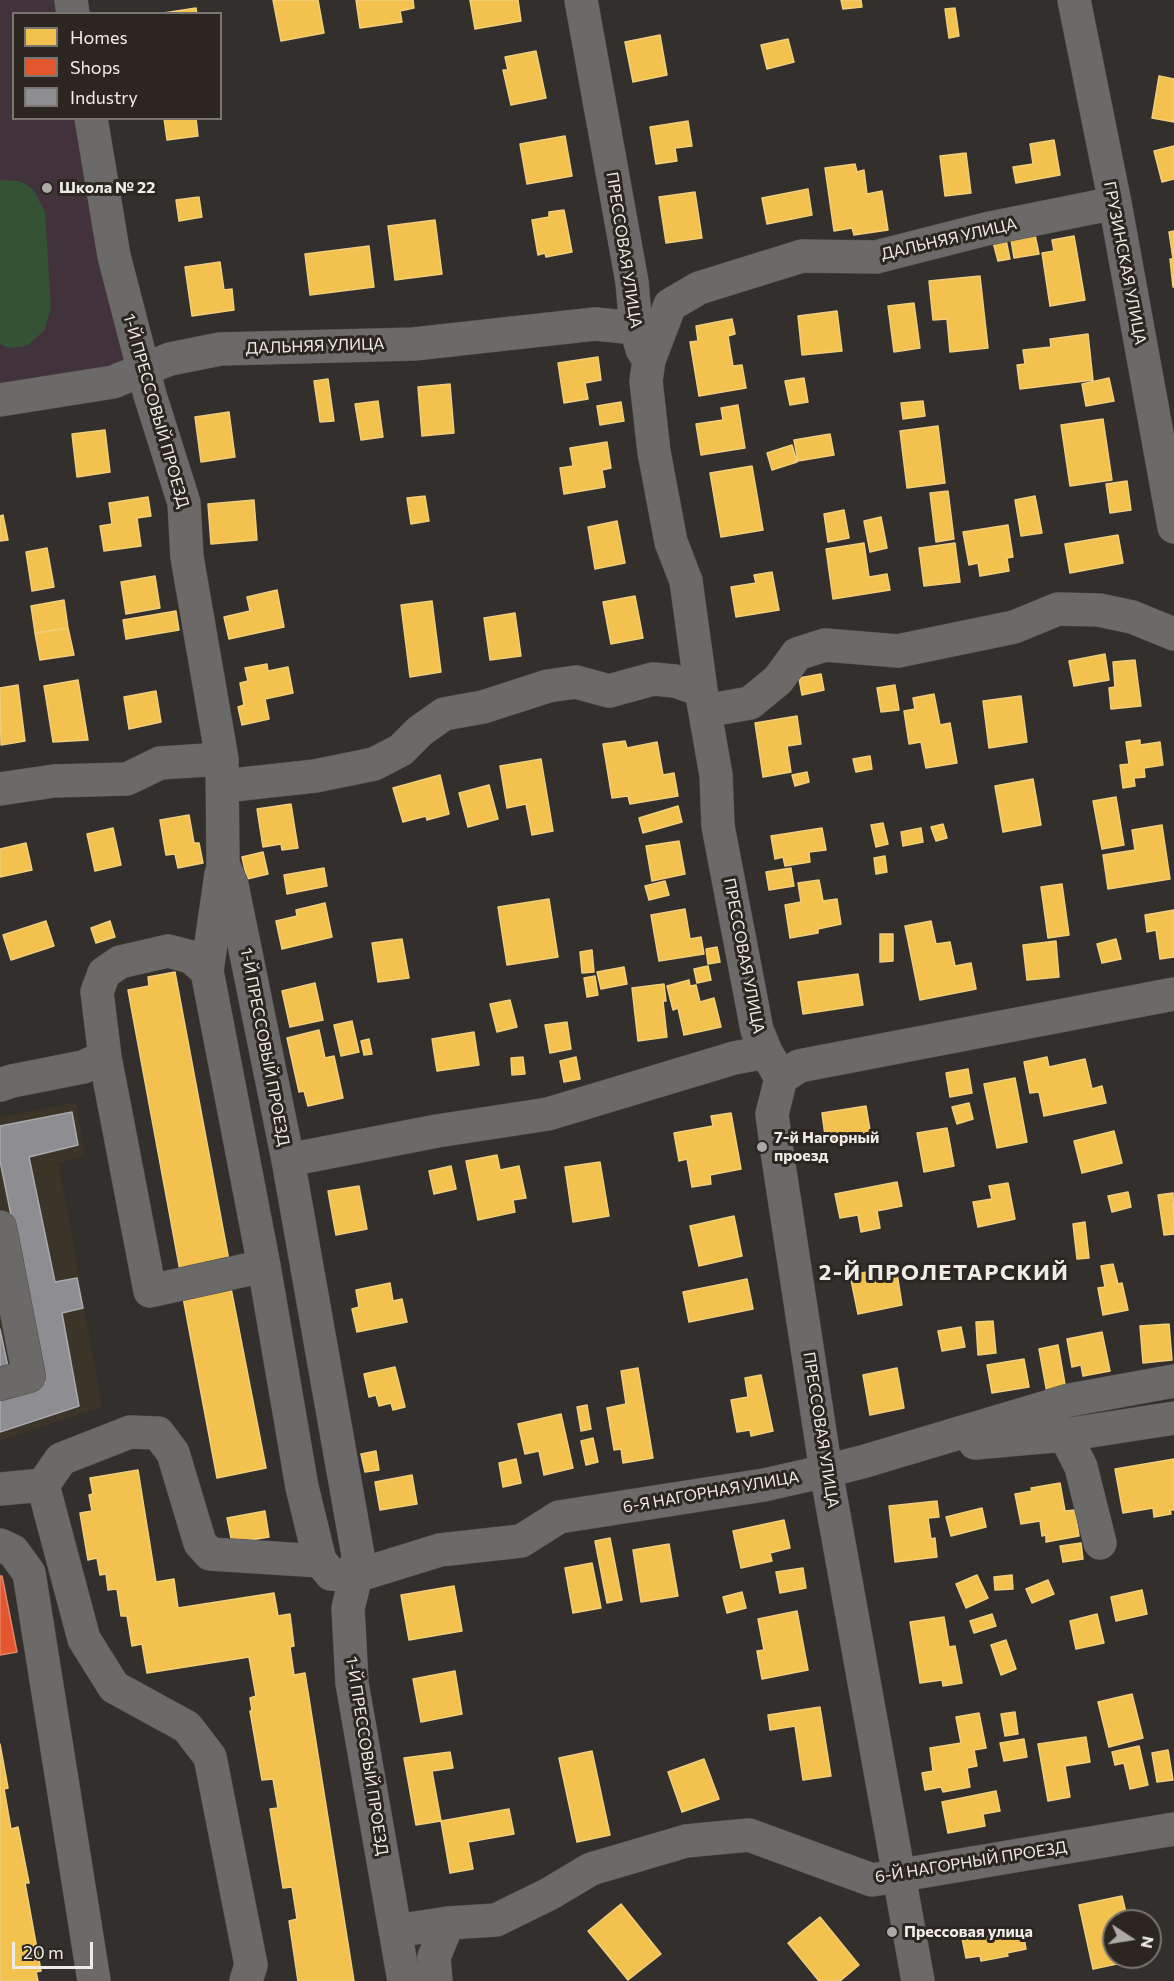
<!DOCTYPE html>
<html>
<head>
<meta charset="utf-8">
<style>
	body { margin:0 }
	#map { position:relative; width:1174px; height:1981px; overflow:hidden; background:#322f2c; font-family:Commissioner,sans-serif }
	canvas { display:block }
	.legend { position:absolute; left:12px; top:12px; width:210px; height:108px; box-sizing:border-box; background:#2b2620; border:2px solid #797570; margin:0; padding:8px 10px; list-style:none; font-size:18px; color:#efebe7 }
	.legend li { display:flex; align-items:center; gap:12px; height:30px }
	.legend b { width:30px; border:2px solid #797570 }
	.north { position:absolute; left:1102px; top:1909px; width:60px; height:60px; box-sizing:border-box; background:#2b2620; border:2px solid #797570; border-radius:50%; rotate:102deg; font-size:16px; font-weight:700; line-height:24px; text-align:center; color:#efebe7 }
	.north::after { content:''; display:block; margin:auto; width:21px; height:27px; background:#ada9a6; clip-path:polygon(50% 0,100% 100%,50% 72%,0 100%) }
	.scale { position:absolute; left:12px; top:1942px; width:81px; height:27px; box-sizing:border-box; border:3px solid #efebe7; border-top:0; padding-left:8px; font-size:18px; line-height:21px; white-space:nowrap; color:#efebe7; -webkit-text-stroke:4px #2b2620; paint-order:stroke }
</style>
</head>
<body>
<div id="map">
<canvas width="1174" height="1981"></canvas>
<ul class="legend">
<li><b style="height:16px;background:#f2c14e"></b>Homes</li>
<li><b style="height:16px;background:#e4572e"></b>Shops</li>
<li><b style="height:16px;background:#8d8d92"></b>Industry</li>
</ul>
<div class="north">N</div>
<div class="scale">20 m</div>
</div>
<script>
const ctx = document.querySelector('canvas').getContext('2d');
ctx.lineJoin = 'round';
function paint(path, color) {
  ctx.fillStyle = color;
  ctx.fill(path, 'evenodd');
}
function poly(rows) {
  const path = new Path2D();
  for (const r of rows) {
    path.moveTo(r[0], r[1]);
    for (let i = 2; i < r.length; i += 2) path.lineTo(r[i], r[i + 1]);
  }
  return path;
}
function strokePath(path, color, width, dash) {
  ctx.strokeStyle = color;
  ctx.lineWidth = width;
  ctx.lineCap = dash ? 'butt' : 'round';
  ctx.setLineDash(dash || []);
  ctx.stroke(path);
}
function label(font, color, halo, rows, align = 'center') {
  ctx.font = font + ' Commissioner,sans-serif';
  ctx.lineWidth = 6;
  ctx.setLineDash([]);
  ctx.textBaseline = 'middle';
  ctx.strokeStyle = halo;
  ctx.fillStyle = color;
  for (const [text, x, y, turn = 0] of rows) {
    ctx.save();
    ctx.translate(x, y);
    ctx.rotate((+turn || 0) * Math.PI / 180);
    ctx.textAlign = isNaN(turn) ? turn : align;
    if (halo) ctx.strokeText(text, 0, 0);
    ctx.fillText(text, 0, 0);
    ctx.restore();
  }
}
const built = poly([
	[76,1102,85,1156,59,1163,102,1407,0,1441,0,1117]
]);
const education = poly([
	[0,0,62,0,65,13,14,14,14,118,82,119,126,349,121,366,0,393]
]);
const green = poly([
	[0,180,19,181,33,189,45,212,51,308,44,331,26,346,9,348,0,344]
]);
const homes = poly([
	[273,0,318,0,324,33,281,41,273,0],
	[356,0,413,0,414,8,400,11,402,22,360,28,356,0],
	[470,0,518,0,521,21,475,29,470,0],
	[841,0,861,0,862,7,843,9,841,0],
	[196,8,197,14,157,14,196,8],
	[955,8,959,36,949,38,945,9,955,8],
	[660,35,667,75,633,82,625,42,660,35],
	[788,39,794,62,767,69,761,45,788,39],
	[536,51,546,98,511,105,503,70,508,70,505,57,536,51],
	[1159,76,1174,79,1174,122,1152,118,1159,76],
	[164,118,196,118,198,136,167,140,164,118],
	[688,121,692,146,675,148,677,161,656,164,650,127,688,121],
	[565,136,572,176,527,184,520,144,565,136],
	[1054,140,1060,175,1016,183,1013,167,1033,164,1030,144,1054,140],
	[1174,146,1174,179,1162,182,1154,151,1174,146],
	[966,153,971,193,945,196,940,156,966,153],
	[855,164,857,172,864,170,867,194,882,191,888,230,854,235,852,228,834,231,825,168,855,164],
	[808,189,812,215,767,224,762,198,808,189],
	[695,192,702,238,666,243,659,197,695,192],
	[199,197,202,217,179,221,176,200,199,197],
	[564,210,572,252,546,257,545,253,538,255,532,220,549,217,549,212,564,210],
	[435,220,442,274,395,280,388,226,435,220],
	[1034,230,1039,254,1014,258,1010,234,1034,230],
	[1174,231,1174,287,1173,287,1170,259,1173,259,1169,232,1174,231],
	[1074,236,1085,300,1050,306,1042,253,1054,251,1052,240,1074,236],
	[1006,240,1010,259,998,261,993,242,1006,240],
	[369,246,374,287,310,295,305,254,369,246],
	[220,262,224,290,232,289,234,310,192,316,185,267,220,262],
	[980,276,988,348,950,352,947,319,933,320,929,281,980,276],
	[914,303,920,348,894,352,888,306,914,303],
	[837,311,842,351,802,355,798,316,837,311],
	[732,319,735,334,728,336,733,366,742,365,746,388,699,396,690,342,698,341,696,326,732,319],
	[1088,334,1093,380,1020,389,1017,365,1025,364,1023,350,1051,347,1050,339,1088,334],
	[598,357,601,380,585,383,588,399,564,403,558,363,598,357],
	[804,378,808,402,790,405,785,381,804,378],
	[1109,378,1114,401,1086,406,1082,384,1109,378],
	[328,379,334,421,320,422,314,381,328,379],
	[450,384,454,433,422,436,418,387,450,384],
	[378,401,383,437,361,440,355,404,378,401],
	[923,401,925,416,903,419,901,403,923,401],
	[621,402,624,421,600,425,597,406,621,402],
	[738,405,745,448,701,455,696,424,723,420,721,408,738,405],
	[229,412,235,457,201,462,195,417,229,412],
	[1103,419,1112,480,1070,486,1061,425,1103,419],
	[938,426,945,483,907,488,900,431,938,426],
	[105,430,110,472,77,477,72,434,105,430],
	[830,434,834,455,798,461,794,440,830,434],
	[607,442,611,468,602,470,605,487,564,494,560,468,573,466,570,448,607,442],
	[792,445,797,462,772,470,767,453,792,445],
	[752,466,763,530,721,537,710,473,752,466],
	[1127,481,1131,510,1110,513,1106,484,1127,481],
	[948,491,954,539,936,542,930,493,948,491],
	[425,496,429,521,411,524,407,498,425,496],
	[1035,496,1042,533,1021,536,1015,500,1035,496],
	[148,497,151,516,137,518,141,546,104,551,100,526,112,524,109,503,148,497],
	[254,500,257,540,211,544,208,504,254,500],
	[844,510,849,538,828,542,824,514,844,510],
	[3,515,8,540,0,541,0,516,3,515],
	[881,517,887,548,870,552,864,521,881,517],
	[617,521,625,563,595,569,588,527,617,521],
	[1008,525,1013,557,1007,558,1009,571,980,576,978,563,969,565,963,532,1008,525],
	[1118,535,1123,563,1070,573,1065,544,1118,535],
	[864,543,869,577,887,574,890,590,833,599,826,549,864,543],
	[955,543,960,582,924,586,919,548,955,543],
	[47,548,54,587,32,591,26,552,47,548],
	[772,572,779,610,736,617,731,587,756,583,754,575,772,572],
	[155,576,160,608,126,614,121,582,155,576],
	[277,590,284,627,229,639,224,617,250,611,247,597,277,590],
	[635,596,643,638,611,644,603,602,635,596],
	[64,600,68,628,35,633,31,606,64,600],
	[432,601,441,672,410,677,401,605,432,601],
	[176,611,179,630,126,639,123,620,176,611],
	[515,613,521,656,490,660,484,618,515,613],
	[68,628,74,655,40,660,35,633,68,628],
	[1105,654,1109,680,1074,686,1069,661,1105,654],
	[1135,660,1141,706,1111,709,1109,688,1115,687,1113,662,1135,660],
	[267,664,268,671,288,667,293,693,265,699,269,719,242,725,238,707,244,705,240,683,248,681,245,668,267,664],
	[821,674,824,690,802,695,799,678,821,674],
	[78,680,88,740,53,742,44,686,78,680],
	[18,685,25,741,1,745,0,688,18,685],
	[895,685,899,710,881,712,877,688,895,685],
	[156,691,161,722,129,729,124,697,156,691],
	[934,694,940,725,950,723,957,763,926,768,921,742,909,744,904,711,915,709,913,698,934,694],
	[1021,696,1027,742,989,748,983,701,1021,696],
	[797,716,801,744,787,746,791,772,763,777,755,723,797,716],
	[1140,740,1140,745,1160,742,1163,765,1144,768,1145,777,1134,778,1135,786,1123,788,1120,765,1129,764,1126,742,1140,740],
	[625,741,627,748,657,742,663,775,674,773,678,796,630,804,628,796,612,798,603,744,625,741],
	[870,756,872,769,856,772,853,759,870,756],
	[541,759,553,831,532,835,526,804,507,808,500,766,541,759],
	[807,772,809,782,795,786,792,775,807,772],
	[440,775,449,814,427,820,426,816,403,822,393,788,440,775],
	[1033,779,1041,825,1003,832,995,786,1033,779],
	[489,785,498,819,468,827,459,793,489,785],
	[1116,797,1124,845,1102,849,1093,801,1116,797],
	[291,804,298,848,282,850,281,844,263,847,257,809,291,804],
	[678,806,682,822,643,833,639,818,678,806],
	[189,815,194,843,199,843,203,863,178,868,175,854,166,855,160,820,189,815],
	[883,823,888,844,876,847,871,825,883,823],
	[943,824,947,838,936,841,931,827,943,824],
	[1162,825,1170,879,1108,889,1103,855,1135,850,1132,830,1162,825],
	[113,828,121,865,95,871,87,834,113,828],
	[822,828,826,850,809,852,810,862,785,866,783,857,775,859,771,836,822,828],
	[921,828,923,842,903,846,901,832,921,828],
	[679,841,685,874,652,881,646,846,679,841],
	[26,843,32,870,0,877,0,849,26,843],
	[263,852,268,874,247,879,242,857,263,852],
	[885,856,887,872,876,874,874,858,885,856],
	[324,868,327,886,287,894,284,875,324,868],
	[791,868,794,886,769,890,766,872,791,868],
	[819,880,823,901,837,899,841,924,818,929,818,933,790,938,785,905,801,902,798,883,819,880],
	[665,881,669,895,649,900,645,886,665,881],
	[1062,884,1069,935,1048,938,1041,887,1062,884],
	[549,899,558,957,507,965,498,907,549,899],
	[325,903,332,937,282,949,276,921,297,916,296,910,325,903],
	[685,909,690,939,701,937,704,954,659,961,651,915,685,909],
	[1174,910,1174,957,1160,959,1156,930,1147,932,1145,915,1174,910],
	[46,921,54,946,11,960,3,935,46,921],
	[110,921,115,937,96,943,91,928,110,921],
	[931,921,936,944,950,942,955,966,971,963,976,989,920,1000,905,926,931,921],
	[880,934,893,934,893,961,880,962,880,934],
	[402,939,409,978,378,982,372,943,402,939],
	[1116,939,1121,959,1102,963,1097,944,1116,939],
	[1056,941,1059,977,1027,980,1023,945,1056,941],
	[717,947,720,962,708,964,706,949,717,947],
	[592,950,594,972,582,973,580,952,592,950],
	[708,966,711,980,697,983,694,969,708,966],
	[624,967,627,984,601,989,597,972,624,967],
	[175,972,230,1266,181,1276,128,990,149,986,148,977,175,972],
	[858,974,863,1005,803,1014,798,982,858,974],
	[595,976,598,995,587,997,584,978,595,976],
	[689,980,690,986,696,985,700,1002,714,998,721,1027,684,1035,678,1008,673,1010,667,986,689,980],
	[315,983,323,1020,290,1027,282,991,315,983],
	[664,984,666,1001,663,1001,667,1037,638,1041,632,988,664,984],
	[510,1000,517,1027,497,1032,490,1004,510,1000],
	[352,1021,359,1052,341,1056,334,1025,352,1021],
	[567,1022,571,1049,550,1053,545,1025,567,1022],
	[319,1030,325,1058,334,1056,343,1098,308,1106,304,1091,299,1092,287,1038,319,1030],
	[474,1032,479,1065,437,1071,432,1039,474,1032],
	[369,1039,372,1054,364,1055,361,1041,369,1039],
	[523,1057,525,1074,512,1075,511,1058,523,1057],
	[576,1057,580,1079,564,1082,560,1061,576,1057],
	[1047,1057,1049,1067,1085,1059,1092,1089,1102,1086,1106,1103,1044,1116,1039,1092,1030,1093,1024,1062,1047,1057],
	[968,1069,972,1093,950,1097,946,1073,968,1069],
	[1015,1078,1027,1142,997,1148,984,1084,1015,1078],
	[969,1103,973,1119,957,1124,952,1107,969,1103],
	[866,1106,871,1136,826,1143,822,1113,866,1106],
	[731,1113,741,1169,710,1175,711,1184,692,1187,687,1159,679,1161,674,1133,713,1126,711,1116,731,1113],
	[947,1128,954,1166,924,1172,917,1133,947,1128],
	[1114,1131,1122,1163,1082,1173,1074,1141,1114,1131],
	[497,1155,500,1170,519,1166,526,1198,513,1200,515,1212,478,1220,466,1161,497,1155],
	[600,1162,609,1216,573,1222,565,1167,600,1162],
	[451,1166,456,1189,434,1194,429,1171,451,1166],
	[897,1182,902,1206,877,1211,880,1228,861,1232,858,1215,840,1218,835,1194,897,1182],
	[1008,1183,1015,1219,978,1227,973,1202,992,1199,989,1186,1008,1183],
	[359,1186,367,1229,336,1235,328,1191,359,1186],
	[1128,1192,1131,1207,1112,1212,1108,1196,1128,1192],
	[1173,1193,1174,1234,1164,1235,1158,1195,1173,1193],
	[734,1216,742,1256,699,1266,690,1226,734,1216],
	[1085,1222,1089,1258,1077,1259,1073,1224,1085,1222],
	[1113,1264,1118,1284,1122,1283,1128,1310,1103,1315,1098,1288,1105,1287,1101,1266,1113,1264],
	[896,1267,902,1305,858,1314,850,1275,896,1267],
	[747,1279,753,1309,689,1322,683,1292,747,1279],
	[230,1283,266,1468,217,1478,182,1292,230,1283],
	[390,1283,393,1301,402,1299,407,1322,357,1332,352,1309,359,1307,356,1290,390,1283],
	[993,1321,996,1353,978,1355,976,1322,993,1321],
	[1169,1324,1172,1360,1143,1363,1140,1326,1169,1324],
	[961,1327,965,1347,942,1351,938,1331,961,1327],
	[1102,1332,1110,1371,1083,1376,1081,1365,1072,1367,1067,1339,1102,1332],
	[1058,1345,1066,1390,1047,1393,1039,1349,1058,1345],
	[1024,1359,1029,1387,992,1393,987,1365,1024,1359],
	[395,1367,405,1407,393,1410,391,1403,379,1406,376,1395,369,1397,364,1374,395,1367],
	[638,1368,653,1458,623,1463,621,1449,614,1450,607,1408,626,1404,621,1371,638,1368],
	[897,1368,904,1408,870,1415,863,1375,897,1368],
	[761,1375,773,1431,751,1436,750,1430,737,1432,731,1400,748,1397,745,1378,761,1375],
	[587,1405,591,1429,581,1431,577,1407,587,1405],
	[561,1414,573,1468,544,1475,539,1451,525,1454,518,1424,561,1414],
	[593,1438,598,1462,586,1465,581,1441,593,1438],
	[376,1451,379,1470,365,1472,361,1454,376,1451],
	[516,1459,521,1483,503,1487,499,1463,516,1459],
	[1174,1459,1174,1510,1170,1510,1171,1514,1154,1517,1153,1508,1123,1513,1115,1469,1174,1459],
	[138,1470,156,1582,174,1579,178,1608,274,1593,278,1616,290,1614,294,1646,290,1647,294,1675,305,1673,354,1981,298,1981,289,1921,297,1919,292,1887,283,1888,270,1809,278,1808,273,1779,262,1780,250,1711,252,1711,250,1698,256,1696,249,1657,147,1673,142,1644,132,1646,127,1616,121,1616,117,1589,108,1590,106,1574,100,1575,97,1558,88,1560,80,1513,92,1511,89,1495,93,1494,90,1478,138,1470],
	[412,1475,417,1504,380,1510,375,1482,412,1475],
	[1060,1483,1065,1511,1075,1510,1079,1536,1046,1542,1046,1535,1042,1536,1040,1521,1021,1524,1015,1494,1032,1491,1031,1488,1060,1483],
	[937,1501,939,1517,928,1518,931,1539,935,1538,937,1557,895,1562,889,1506,937,1501],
	[982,1508,986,1527,951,1536,946,1517,982,1508],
	[265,1511,269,1537,232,1543,227,1518,265,1511],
	[784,1520,790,1548,770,1553,772,1561,741,1568,733,1531,784,1520],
	[610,1538,622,1600,607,1603,595,1541,610,1538],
	[1081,1543,1083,1559,1063,1562,1060,1546,1081,1543],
	[669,1544,678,1596,641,1602,633,1550,669,1544],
	[592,1563,601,1608,573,1613,565,1568,592,1563],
	[803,1568,806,1588,780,1593,776,1572,803,1568],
	[977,1575,988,1598,966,1608,956,1584,977,1575],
	[1012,1575,1013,1589,995,1590,994,1577,1012,1575],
	[1048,1580,1054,1594,1032,1603,1026,1589,1048,1580],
	[454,1586,462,1631,409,1640,401,1595,454,1586],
	[1142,1590,1147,1614,1116,1621,1111,1597,1142,1590],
	[742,1592,746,1608,727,1613,723,1597,742,1592],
	[797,1611,808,1670,762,1679,757,1651,764,1650,758,1619,797,1611],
	[992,1614,996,1626,974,1633,970,1621,992,1614],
	[1097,1614,1104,1643,1076,1649,1070,1621,1097,1614],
	[944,1617,949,1647,955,1646,962,1683,943,1686,942,1680,920,1683,910,1622,944,1617],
	[1006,1640,1016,1669,1001,1675,991,1645,1006,1640],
	[455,1671,462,1714,421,1722,413,1679,455,1671],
	[1132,1694,1143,1738,1109,1747,1098,1702,1132,1694],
	[820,1707,831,1776,803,1780,795,1726,770,1730,768,1715,820,1707],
	[1015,1712,1018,1734,1005,1736,1001,1714,1015,1712],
	[979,1713,986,1748,974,1750,977,1766,967,1768,970,1787,943,1792,941,1787,925,1790,922,1773,933,1771,930,1748,961,1743,956,1717,979,1713],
	[1086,1737,1090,1762,1065,1766,1070,1797,1048,1801,1038,1744,1086,1737],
	[1024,1739,1027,1757,1004,1761,1000,1743,1024,1739],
	[0,1744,8,1788,4,1789,11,1829,18,1827,29,1883,25,1883,41,1971,36,1972,38,1981,0,1981,0,1744],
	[1139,1746,1148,1785,1130,1789,1124,1763,1115,1765,1112,1752,1139,1746],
	[1168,1750,1173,1780,1157,1782,1152,1753,1168,1750],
	[592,1751,610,1835,577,1842,559,1758,592,1751],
	[450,1752,453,1768,432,1771,441,1821,416,1825,404,1758,450,1752],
	[704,1759,719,1799,682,1812,668,1772,704,1759],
	[996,1791,1000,1811,983,1814,985,1826,948,1833,942,1802,996,1791],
	[509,1809,514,1834,468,1842,473,1869,450,1873,441,1821,509,1809],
	[1122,1896,1128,1921,1114,1921,1114,1957,1135,1957,1136,1960,1093,1969,1079,1905,1122,1896],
	[621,1904,661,1954,628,1980,588,1931,621,1904],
	[820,1917,859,1965,840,1981,819,1981,788,1943,820,1917],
	[1022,1927,1026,1949,1007,1953,1008,1956,981,1961,980,1956,966,1958,962,1938,1022,1927]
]);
const shops = poly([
	[0,1576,2,1576,17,1652,0,1655,0,1576]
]);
const industry = poly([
	[72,1112,78,1145,29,1157,55,1282,77,1278,83,1308,62,1313,79,1406,0,1432,0,1399,45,1383,0,1161,0,1126,72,1112],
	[0,1329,8,1367,0,1369,0,1329]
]);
const minor = poly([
	[71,0,73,14],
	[581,0,632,282,636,328,642,349,649,360,646,381,654,452,671,542,686,581,701,690,716,775,718,826,757,1030,766,1052,781,1078,772,1114,776,1145,826,1471,918,1981],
	[1074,0,1115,203,1174,527],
	[91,118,114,256,150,395,184,503,187,557,222,759,223,864,232,885,288,1160,358,1555,356,1576,348,1608,352,1683,404,1981],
	[649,360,670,305,699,288,802,256,876,257,986,229,1115,203],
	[0,400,113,382,170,359,220,349,414,344,595,324,636,328],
	[705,711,750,703,778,680,797,654,825,645,898,651,1014,627,1058,609,1099,610,1132,617,1174,634],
	[224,786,315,776,374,764,401,750,420,731,444,714,483,707,548,686,576,682,609,691,653,679,675,681,701,690],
	[0,789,54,781,127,779,160,763,222,759],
	[168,951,191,957,207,971,264,1266,150,1291,105,1057,97,992,104,973,120,962,168,951],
	[207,971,221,874],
	[781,1078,799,1066,1174,994],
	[0,1085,12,1081,83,1067,105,1057],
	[288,1160,437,1131,548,1114,734,1058,766,1052],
	[0,1227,29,1376,0,1384],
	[264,1266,302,1487,320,1561],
	[1065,1435,1081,1467,1100,1543],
	[975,1443,1065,1435,1174,1418],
	[43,1485,84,1639,114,1687,187,1727,210,1757,251,1965,246,1981],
	[0,1489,43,1485,61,1459,130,1432,158,1433,173,1453,200,1543,210,1554,320,1561,331,1574,356,1576,440,1550,521,1541,559,1517,764,1485,826,1471,862,1462,1070,1400,1174,1381],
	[0,1545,13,1551,29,1573,94,1981],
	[396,1931,448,1923,496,1920,549,1894,591,1869,686,1841,749,1835,872,1880,1174,1829],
	[436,1981,434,1957,448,1923]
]);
const markers = [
	[47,188,6,"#ada9a6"],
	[762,1147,6,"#ada9a6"],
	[892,1932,6,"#ada9a6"]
];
const poiNames = [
	["Школа № 22",59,188],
	["7-й Нагорный",774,1138],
	["проезд",774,1156],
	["Прессовая улица",904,1932]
];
const streetNames = [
	["ДАЛЬНЯЯ УЛИЦА",949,239,-13],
	["ПРЕССОВАЯ УЛИЦА",624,250,81],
	["ГРУЗИНСКАЯ УЛИЦА",1125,263,79],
	["ДАЛЬНЯЯ УЛИЦА",315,346,-2],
	["1-Й ПРЕССОВЫЙ ПРОЕЗД",156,411,74],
	["ПРЕССОВАЯ УЛИЦА",744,956,79],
	["1-Й ПРЕССОВЫЙ ПРОЕЗД",265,1047,79],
	["ПРЕССОВАЯ УЛИЦА",821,1430,81],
	["6-Я НАГОРНАЯ УЛИЦА",711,1492,-10],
	["1-Й ПРЕССОВЫЙ ПРОЕЗД",367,1756,81],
	["6-Й НАГОРНЫЙ ПРОЕЗД",971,1862,-9]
];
const districtNames = [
	["2-Й ПРОЛЕТАРСКИЙ",944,1273]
];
paint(built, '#3c3429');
paint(education, '#41323c');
paint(green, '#365235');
paint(homes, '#f2c14e');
strokePath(homes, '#f1ce7c', 1.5);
paint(shops, '#e4572e');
strokePath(shops, '#e78366', 1.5);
paint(industry, '#8d8d92');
strokePath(industry, '#aaa9ac', 1.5);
strokePath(minor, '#4f4d4b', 34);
strokePath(minor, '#6c6a68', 33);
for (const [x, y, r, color] of markers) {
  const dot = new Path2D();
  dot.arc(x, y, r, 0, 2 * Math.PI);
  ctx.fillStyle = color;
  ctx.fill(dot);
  strokePath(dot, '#2b2620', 2);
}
label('bold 16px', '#efebe7', '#2b2620', poiNames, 'left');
label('16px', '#efebe7', '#2b2620', streetNames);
ctx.letterSpacing = '1.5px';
label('bold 22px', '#efebe7', '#2b2620', districtNames);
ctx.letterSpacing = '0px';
</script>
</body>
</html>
